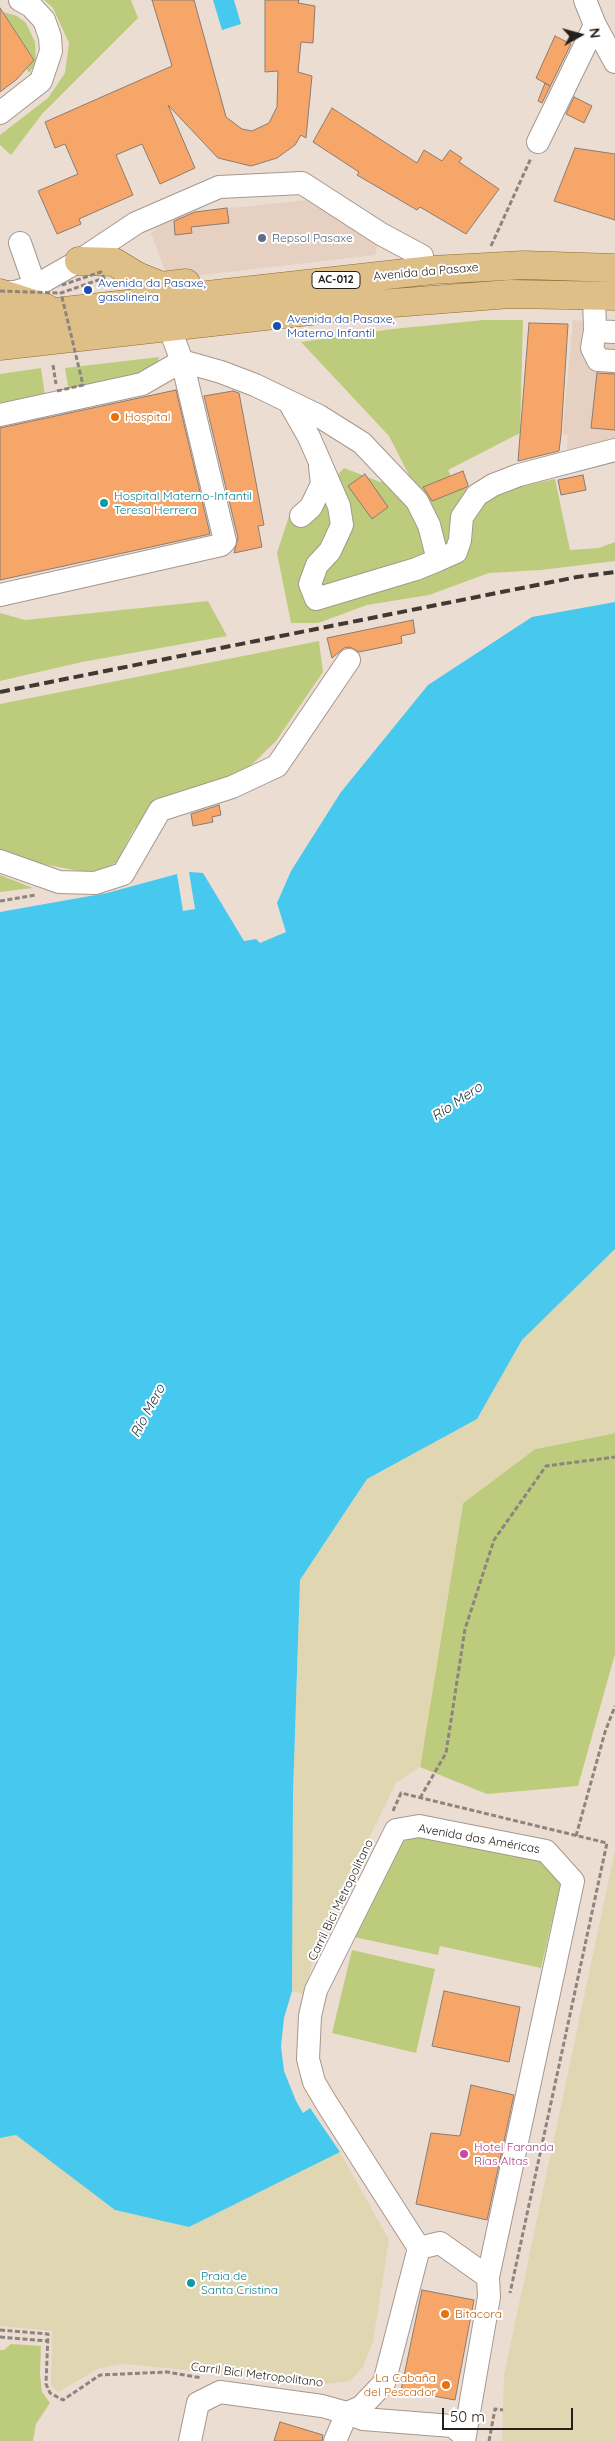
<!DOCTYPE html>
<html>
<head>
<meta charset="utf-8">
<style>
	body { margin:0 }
	#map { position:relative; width:615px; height:2441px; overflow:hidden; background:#ecddd2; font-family:Quicksand,sans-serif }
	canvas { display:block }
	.north { position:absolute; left:555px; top:10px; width:50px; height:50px; -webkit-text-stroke:4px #fff; paint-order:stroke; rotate:83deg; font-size:14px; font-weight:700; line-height:20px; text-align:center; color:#26201c }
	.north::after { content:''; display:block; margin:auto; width:18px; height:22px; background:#26201c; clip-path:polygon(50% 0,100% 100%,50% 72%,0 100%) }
	.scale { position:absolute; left:442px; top:2408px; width:131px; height:22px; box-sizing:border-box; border:2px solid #26201c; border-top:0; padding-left:6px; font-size:15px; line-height:18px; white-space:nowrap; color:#26201c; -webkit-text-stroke:4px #fff; paint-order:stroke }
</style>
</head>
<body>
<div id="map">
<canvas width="615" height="2441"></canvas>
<div class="north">N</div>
<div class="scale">50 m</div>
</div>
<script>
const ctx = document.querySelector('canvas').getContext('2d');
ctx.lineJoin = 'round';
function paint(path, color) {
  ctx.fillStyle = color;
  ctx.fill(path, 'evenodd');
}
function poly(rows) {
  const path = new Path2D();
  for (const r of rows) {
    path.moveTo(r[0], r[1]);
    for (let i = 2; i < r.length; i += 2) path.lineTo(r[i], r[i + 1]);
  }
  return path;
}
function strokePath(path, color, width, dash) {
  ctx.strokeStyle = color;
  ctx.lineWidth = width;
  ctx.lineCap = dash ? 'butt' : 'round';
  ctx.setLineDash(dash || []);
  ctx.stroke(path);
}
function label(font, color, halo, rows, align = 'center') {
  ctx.font = font + ' Quicksand,sans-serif';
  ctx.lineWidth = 4;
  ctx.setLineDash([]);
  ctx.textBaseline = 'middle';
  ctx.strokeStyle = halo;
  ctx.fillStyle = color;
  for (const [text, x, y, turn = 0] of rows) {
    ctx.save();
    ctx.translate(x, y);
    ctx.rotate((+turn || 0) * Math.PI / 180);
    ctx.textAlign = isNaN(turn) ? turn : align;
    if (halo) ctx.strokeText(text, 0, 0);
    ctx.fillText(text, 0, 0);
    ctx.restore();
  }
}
const built = poly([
	[318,199,378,242,375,255,168,279,151,233,173,214],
	[573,320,615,323,615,447,566,460,568,435,563,434,563,425]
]);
const green = poly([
	[44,0,131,0,138,18,42,114,11,155,0,145,0,135,48,98,65,73,69,43,53,8],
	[3,12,17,16,26,23,35,42,36,63,29,73,27,69,34,59],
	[483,320,523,320,520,433,448,470,453,481,477,495,555,479,570,550,599,548,615,542,615,561,541,570,489,573,429,595,367,605,318,623,291,623,277,553,290,513,323,490,344,468,380,482,414,485,389,436,301,342,393,329],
	[159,357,158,362,148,374,69,391,65,368],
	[41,368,45,396,0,404,0,374],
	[208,601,227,636,82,662,0,681,0,613,25,620],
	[319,641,323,672,276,741,243,773,156,802,133,831,117,862,95,874,32,862,0,850,0,704],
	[0,875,33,888,0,892],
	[615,1433,615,1654,578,1786,487,1794,420,1767,463,1503,535,1449],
	[413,1836,548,1860,561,1882,541,1968,440,1946,438,1955,354,1937,398,1845],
	[352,1950,435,1969,416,2053,332,2033],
	[11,2344,41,2346,40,2374,42,2392,50,2403,36,2424,33,2441,0,2441,0,2350,4,2350]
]);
const sand = poly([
	[615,1249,615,1433,535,1449,463,1503,420,1767,396,1783,321,1936,303,1994,292,1991,293,1793,300,1580,367,1479,477,1419,522,1340],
	[615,1850,615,2441,502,2441,504,2375],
	[16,2135,115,2210,189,2227,340,2152,389,2240,373,2341,363,2367,350,2381,327,2384,124,2364,100,2368,58,2392,51,2385,52,2331,0,2326,0,2138]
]);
const water = poly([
	[213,0,234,0,241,24,222,30],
	[615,602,615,1249,522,1340,477,1419,367,1479,300,1580,293,1793,292,1991,284,2018,281,2046,284,2071,296,2101,303,2113,310,2108,340,2152,189,2227,115,2210,16,2135,0,2138,0,912,107,893,177,874,183,911,195,909,189,872,203,873,244,941,256,939,260,943,286,932,277,903,291,871,341,792,428,685,532,617]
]);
const building = poly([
	[152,0,194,0,226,117,242,129,252,131,269,123,277,107,278,71,265,72,265,0,299,0,298,3,315,6,313,43,301,42,298,72,312,76,306,138,301,135,295,145,277,158,251,166,218,158,168,105,195,168,160,184,142,144,116,155,133,195,79,219,81,224,57,234,38,191,78,174,65,144,55,148,45,122,172,66,152,0],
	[0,8,34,60,17,79,0,92,0,8],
	[555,36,571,44,542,103,538,101,545,83,550,86,536,78,555,36],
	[574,97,592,106,584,123,566,114,574,97],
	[332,108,417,163,424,150,442,161,450,150,462,158,459,162,499,189,466,234,420,207,417,210,357,175,359,172,313,142,332,108],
	[575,148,615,154,615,220,554,201,575,148],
	[227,208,229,223,191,227,192,233,175,235,174,221,195,212,227,208],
	[529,323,568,324,561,435,559,451,518,461,529,323],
	[597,373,615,374,615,430,591,428,597,373],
	[176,390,210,534,0,580,0,428,176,390],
	[233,391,239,393,264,525,258,526,262,547,234,553,238,538,204,396,233,391],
	[463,471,468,485,467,487,432,501,423,487,463,471],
	[365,474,388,507,372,519,348,486,365,474],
	[583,475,586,490,561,495,558,480,583,475],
	[413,620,415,633,401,636,402,643,359,652,350,647,344,648,332,658,327,638,413,620],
	[219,805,221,815,212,817,213,822,193,826,191,814,219,805],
	[444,1991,520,2007,509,2062,432,2046,444,1991],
	[471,2085,514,2095,487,2220,416,2204,431,2133,460,2136,471,2085],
	[422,2290,474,2300,455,2400,401,2390,422,2290],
	[280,2422,323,2435,322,2441,274,2441,280,2422]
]);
const path = poly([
	[491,246,531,158],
	[53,365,56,384],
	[0,901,36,895],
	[420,1798,446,1753,465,1629,494,1540,546,1466,615,1457],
	[393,1811,401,1793,607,1843,510,2293],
	[576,1836,605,1732,615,1706],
	[0,2330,48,2334,46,2384,50,2393,63,2400,100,2375,167,2372,202,2378],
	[0,2337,47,2341],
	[489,2441,495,2409,503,2410]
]);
const minor = poly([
	[585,0,595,25,615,62],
	[0,113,41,81,51,51,50,37,44,20,31,6,20,0],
	[538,142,595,25],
	[20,243,35,286],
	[0,292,15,292,35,286,79,261,136,223,219,187,302,183,381,234,422,256],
	[594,295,595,331,615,332],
	[595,331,592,348,598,360,615,361],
	[289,402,309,437,339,506,342,525,330,551,317,565,310,584,316,599,416,569,438,560],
	[0,415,142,384,182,361,221,372,255,385,319,416,362,443,417,501,429,525,438,560,456,552,460,540,462,517,477,495,493,485,519,475,615,450],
	[301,516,311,507,322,484,320,466],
	[0,595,221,545,225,541,182,361,169,327],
	[0,861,59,882,95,883,123,874,160,810,232,787,277,766,349,660],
	[419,2248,327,2104,314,2082,308,2059,310,2016,316,1990,396,1830,419,1826,546,1851,573,1881,488,2277,489,2297,464,2441],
	[190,2441,198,2403,220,2392,322,2406,347,2413,361,2407,384,2383,419,2248,440,2243,488,2277],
	[335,2441,347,2413,363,2419,452,2426,464,2435]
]);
const major = poly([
	[79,261,114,262,137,276,162,286,186,283],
	[0,293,46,308],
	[0,318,432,270,524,265,615,268],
	[0,346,354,306,510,294,615,296]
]);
const rail = poly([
	[0,692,577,577,615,572]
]);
const pathBridge = poly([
	[0,291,61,293],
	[57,391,83,385,61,293,104,278,101,272,59,286]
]);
const markers = [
	[262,238,5,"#5c6f8a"],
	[88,290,5,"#1a4fb4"],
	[277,326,5,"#1a4fb4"],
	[115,417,5,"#e8710a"],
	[104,503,5,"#0f9aa8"],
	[464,2154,5,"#d1479c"],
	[191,2283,5,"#0f9aa8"],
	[445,2314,5,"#e8710a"],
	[446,2385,5,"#e8710a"]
];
const shields = [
	[336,280,48]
];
const shieldNames = [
	["AC-012",336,280]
];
const serviceNames = [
	["Repsol Pasaxe",272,238]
];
const streetNames = [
	["Avenida da Pasaxe",426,272,-5],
	["Avenida das Américas",479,1839,10],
	["Carril Bici Metropolitano",341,1900,-64],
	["Carril Bici Metropolitano",257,2375,7]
];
const transitNames = [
	["Avenida da Pasaxe,",98,283],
	["gasolineira",98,297],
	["Avenida da Pasaxe,",287,319],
	["Materno Infantil",287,333]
];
const foodNames = [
	["Hospital",125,417],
	["Bitacora",455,2314],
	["La Cabaña",436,2378,"right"],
	["del Pescador",436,2392,"right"]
];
const cultureNames = [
	["Hospital Materno-Infantil",114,496],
	["Teresa Herrera",114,510],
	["Praia de",201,2276],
	["Santa Cristina",201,2290]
];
const hotelNames = [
	["Hotel Faranda",474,2147],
	["Rías Altas",474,2161]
];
const waterNames = [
	["Río Mero",457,1102,-34],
	["Río Mero",148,1411,-62]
];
paint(built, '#e6d0c1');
paint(green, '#bccc7c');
paint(sand, '#e0d7b2');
paint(water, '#47c8ee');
paint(building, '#f6a669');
strokePath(building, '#8a7c73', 1);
strokePath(minor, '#a6978e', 24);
strokePath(major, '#8f6b2e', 29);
strokePath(path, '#8f847d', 3, [5, 2.5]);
strokePath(minor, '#fff', 22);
strokePath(major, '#debf87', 28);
strokePath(rail, '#3f3833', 4, [10, 5]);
strokePath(pathBridge, '#8f847d', 3, [5, 2.5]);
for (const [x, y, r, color] of markers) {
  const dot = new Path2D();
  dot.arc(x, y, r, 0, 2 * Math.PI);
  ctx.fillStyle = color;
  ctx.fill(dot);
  strokePath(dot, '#fff', 2);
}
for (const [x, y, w] of shields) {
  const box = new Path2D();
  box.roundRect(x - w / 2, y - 8.5, w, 17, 4);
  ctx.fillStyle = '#fff';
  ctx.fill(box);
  strokePath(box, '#26201c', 1);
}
label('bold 11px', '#26201c', null, shieldNames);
label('12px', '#4e5e75', '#fff', serviceNames, 'left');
label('12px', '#26201c', '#fff', streetNames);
label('12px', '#164399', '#fff', transitNames, 'left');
label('12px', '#c56008', '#fff', foodNames, 'left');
label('12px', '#0d838f', '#fff', cultureNames, 'left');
label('12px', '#b23c85', '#fff', hotelNames, 'left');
label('italic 14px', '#20363d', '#fff', waterNames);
</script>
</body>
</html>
